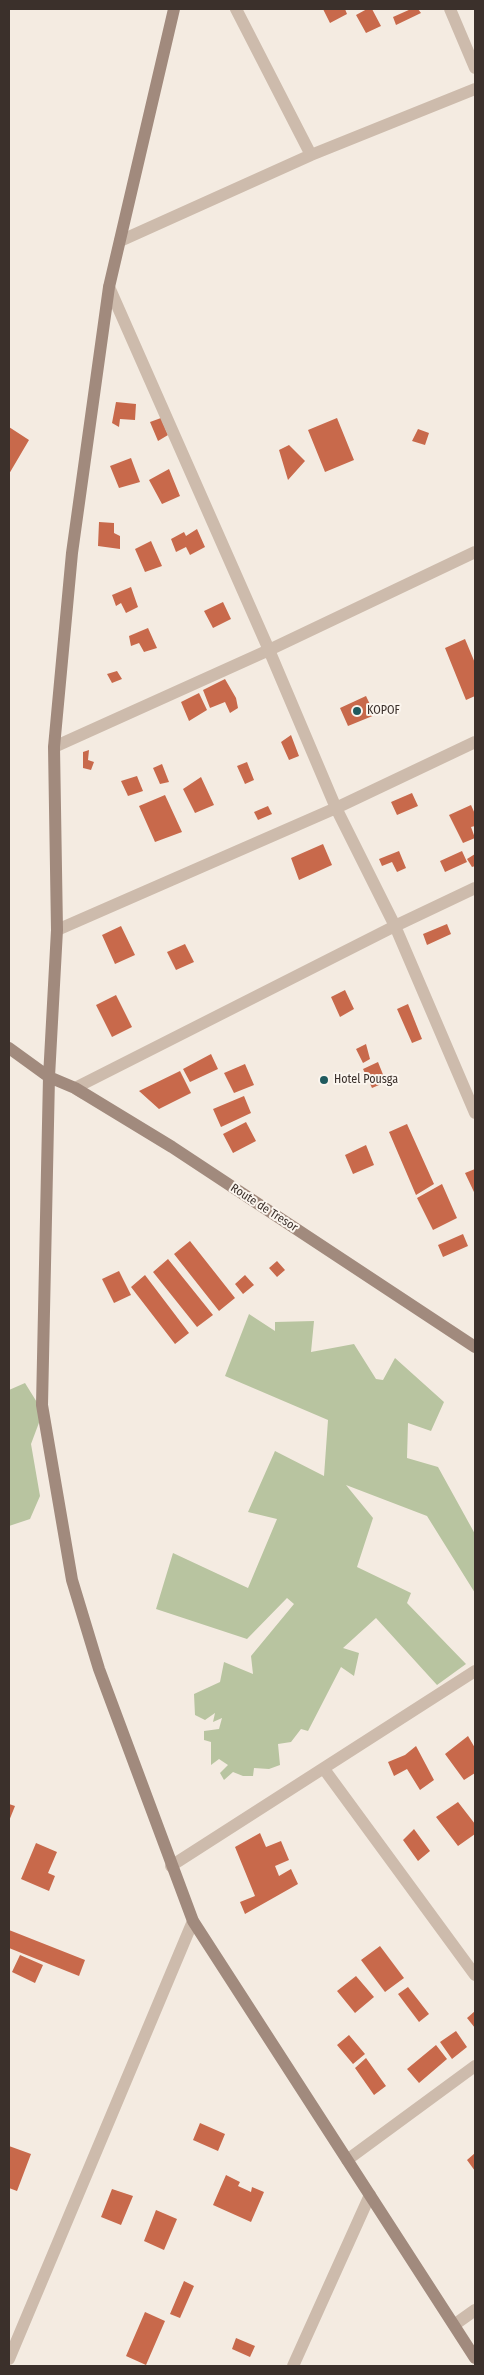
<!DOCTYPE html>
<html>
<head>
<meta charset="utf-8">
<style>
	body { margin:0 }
	#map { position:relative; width:484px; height:2375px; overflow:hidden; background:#f4ebe1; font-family:"Fira Sans Condensed",sans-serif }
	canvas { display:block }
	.frame { position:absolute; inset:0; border:10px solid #3b302b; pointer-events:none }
</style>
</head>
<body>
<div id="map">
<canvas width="484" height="2375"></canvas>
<div class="frame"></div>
</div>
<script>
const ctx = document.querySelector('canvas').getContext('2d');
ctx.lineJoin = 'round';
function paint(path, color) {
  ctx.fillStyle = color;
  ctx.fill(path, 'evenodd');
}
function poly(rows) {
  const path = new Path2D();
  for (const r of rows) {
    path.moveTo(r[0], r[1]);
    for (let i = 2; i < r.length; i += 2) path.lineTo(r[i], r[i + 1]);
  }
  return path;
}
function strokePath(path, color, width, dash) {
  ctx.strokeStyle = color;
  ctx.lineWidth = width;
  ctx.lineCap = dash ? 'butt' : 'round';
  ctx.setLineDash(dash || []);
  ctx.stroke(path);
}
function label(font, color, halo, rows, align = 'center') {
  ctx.font = font + ' "Fira Sans Condensed",sans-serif';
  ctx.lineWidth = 4;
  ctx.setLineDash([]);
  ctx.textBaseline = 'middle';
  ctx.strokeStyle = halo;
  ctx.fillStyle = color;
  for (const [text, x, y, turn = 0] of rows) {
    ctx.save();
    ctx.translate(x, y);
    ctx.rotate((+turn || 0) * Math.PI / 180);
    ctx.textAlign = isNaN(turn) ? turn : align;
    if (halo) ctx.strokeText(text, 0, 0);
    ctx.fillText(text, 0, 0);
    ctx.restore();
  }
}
const green = poly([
	[249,1314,275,1331,275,1322,314,1321,311,1352,354,1344,376,1379,383,1380,395,1358,444,1402,431,1431,408,1423,407,1458,438,1467,475,1534,475,1593,427,1516,346,1485,373,1518,357,1567,411,1593,407,1603,466,1664,437,1685,376,1618,343,1648,359,1653,354,1676,341,1667,308,1731,301,1729,291,1742,278,1744,280,1765,269,1769,254,1768,253,1776,243,1776,233,1772,224,1780,220,1773,228,1765,219,1759,211,1765,211,1742,204,1740,204,1731,219,1729,222,1718,213,1722,215,1713,205,1720,195,1715,194,1694,220,1682,224,1662,253,1674,251,1656,294,1604,287,1598,247,1639,156,1609,173,1553,248,1588,277,1519,248,1512,275,1451,324,1476,328,1420,225,1376],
	[25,1383,43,1412,31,1444,40,1496,30,1519,9,1526,9,1390]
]);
const building = poly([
	[323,9,345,9,347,14,330,23],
	[367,9,372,9,381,26,366,33,356,15],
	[411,9,418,9,421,13,396,25,393,17],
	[116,402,136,404,135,420,120,419,119,427,112,423],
	[161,418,168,435,158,441,150,422],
	[337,418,354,460,325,472,308,430],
	[9,427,29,440,9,474],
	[418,429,429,433,425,445,412,441],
	[289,445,305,461,288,480,279,450],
	[131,458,140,482,119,488,110,466],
	[169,469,180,496,162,504,149,480],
	[99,522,114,523,114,533,120,536,120,549,98,546],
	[197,529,205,547,190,555,186,547,176,552,171,539,184,532,186,536],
	[151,541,162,566,145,572,135,549],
	[131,587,138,607,126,613,121,603,116,606,112,595],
	[223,602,231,619,213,628,204,611],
	[148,628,157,648,144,652,139,643,131,646,129,636],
	[465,639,475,663,475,696,466,700,445,648],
	[117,671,122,679,112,683,107,674],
	[225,679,236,698,238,708,230,713,225,702,210,708,203,690],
	[199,693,207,710,189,721,181,702],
	[366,696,375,715,348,726,340,708],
	[291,735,299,756,289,760,281,742],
	[89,750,88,760,94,762,91,770,83,768,83,752],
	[247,762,254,780,245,784,237,766],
	[162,764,169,782,160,784,153,768],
	[137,776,143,791,128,796,121,781],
	[201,777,214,805,195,813,183,789],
	[412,793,418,806,397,815,391,802],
	[165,795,182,832,155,842,139,806],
	[471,805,475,814,475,826,471,827,475,838,463,843,449,815],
	[268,806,272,814,258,820,254,812],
	[323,844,332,865,299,880,291,858],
	[399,851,406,868,397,872,392,862,382,866,379,859],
	[462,851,467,862,445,872,440,861],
	[475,854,475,866,472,867,467,859],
	[447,924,451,934,427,945,423,934],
	[121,926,135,955,115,964,102,935],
	[185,944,194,962,176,970,167,952],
	[345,990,354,1009,340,1017,331,997],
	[116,995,132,1027,112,1037,96,1005],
	[408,1004,422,1039,412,1043,397,1009],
	[366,1044,370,1059,363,1063,356,1049],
	[211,1054,218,1069,190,1082,183,1069],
	[378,1062,386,1082,372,1088,363,1069],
	[245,1064,254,1085,234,1093,224,1073],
	[180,1071,191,1093,159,1109,139,1091],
	[244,1096,251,1113,221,1127,213,1109],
	[246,1122,256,1141,233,1153,223,1134],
	[407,1124,434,1184,416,1195,389,1132],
	[366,1145,374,1165,353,1174,345,1155],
	[475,1169,475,1192,474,1192,465,1173],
	[442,1184,457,1218,433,1230,417,1198],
	[463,1234,468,1246,443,1257,438,1245],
	[190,1241,235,1298,219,1311,174,1254],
	[168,1259,213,1315,197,1327,153,1272],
	[277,1261,285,1270,277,1277,269,1268],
	[119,1271,131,1295,114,1303,102,1279],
	[145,1275,189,1333,175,1344,131,1287],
	[245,1275,254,1285,243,1294,235,1284],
	[468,1736,475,1748,475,1773,464,1780,445,1754],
	[416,1746,434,1780,420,1790,407,1769,394,1776,388,1762,405,1755],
	[458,1802,475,1824,475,1834,458,1846,436,1817],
	[9,1804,15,1806,9,1821],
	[414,1829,430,1851,418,1861,403,1840],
	[260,1833,266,1847,281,1841,289,1860,275,1866,279,1876,291,1869,298,1884,245,1914,240,1902,255,1896,235,1847],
	[36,1843,57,1852,48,1873,55,1876,49,1891,21,1879],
	[9,1930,85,1960,79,1976,9,1948],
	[380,1946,404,1978,385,1992,361,1960],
	[20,1955,43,1965,35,1983,12,1972],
	[356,1976,374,1997,355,2013,337,1991],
	[408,1987,429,2014,419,2022,398,1994],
	[475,2011,475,2028,467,2018],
	[456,2031,467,2047,452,2059,440,2042],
	[349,2035,365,2054,353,2064,337,2045],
	[436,2045,447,2059,419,2083,407,2069],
	[366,2058,386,2086,374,2095,355,2068],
	[200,2123,225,2134,218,2151,193,2140],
	[9,2146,31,2154,17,2191,9,2188],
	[475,2153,475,2171,467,2160],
	[226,2175,240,2182,238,2186,251,2192,252,2187,264,2192,251,2222,213,2205],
	[112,2189,133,2196,121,2225,101,2217],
	[156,2210,177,2219,164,2250,144,2241],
	[184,2281,194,2286,180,2318,170,2314],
	[145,2312,165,2321,146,2365,126,2356],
	[236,2338,255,2346,250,2357,232,2349]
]);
const street = poly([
	[236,9,311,155],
	[450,9,475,68],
	[120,241,311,155,475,89],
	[109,287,269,650,336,808,395,926,475,1113],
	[54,747,269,650,475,552],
	[57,930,336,808,475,742],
	[83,1093,75,1088,395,926,475,888],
	[324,1769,475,1975],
	[171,1866,475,1671],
	[347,2160,475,2066],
	[454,2325,475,2310],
	[9,2359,193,1921],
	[293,2366,370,2195]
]);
const secondary = poly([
	[174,9,109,287,72,553,54,747,57,930,49,1077,42,1405,72,1580,99,1669,193,1921,475,2358],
	[9,1048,49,1077,75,1088,172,1147,475,1347]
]);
const markers = [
	[357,711,5,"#1f5a5e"],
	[324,1080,5,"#1f5a5e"]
];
const poiNames = [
	["KOPOF",367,711],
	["Hotel Pousga",334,1080]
];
const streetNames = [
	["Route de Tresor",264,1208,33]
];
paint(green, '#b8c4a0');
paint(building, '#c8694b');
strokePath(street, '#cdbbac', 12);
strokePath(secondary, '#a18a7d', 12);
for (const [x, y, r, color] of markers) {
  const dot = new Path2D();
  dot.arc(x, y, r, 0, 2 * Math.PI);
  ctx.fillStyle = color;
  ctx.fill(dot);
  strokePath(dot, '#fbf5ee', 2);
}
label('12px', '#3b302b', '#fbf5ee', poiNames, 'left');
label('12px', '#3b302b', '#fbf5ee', streetNames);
</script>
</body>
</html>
